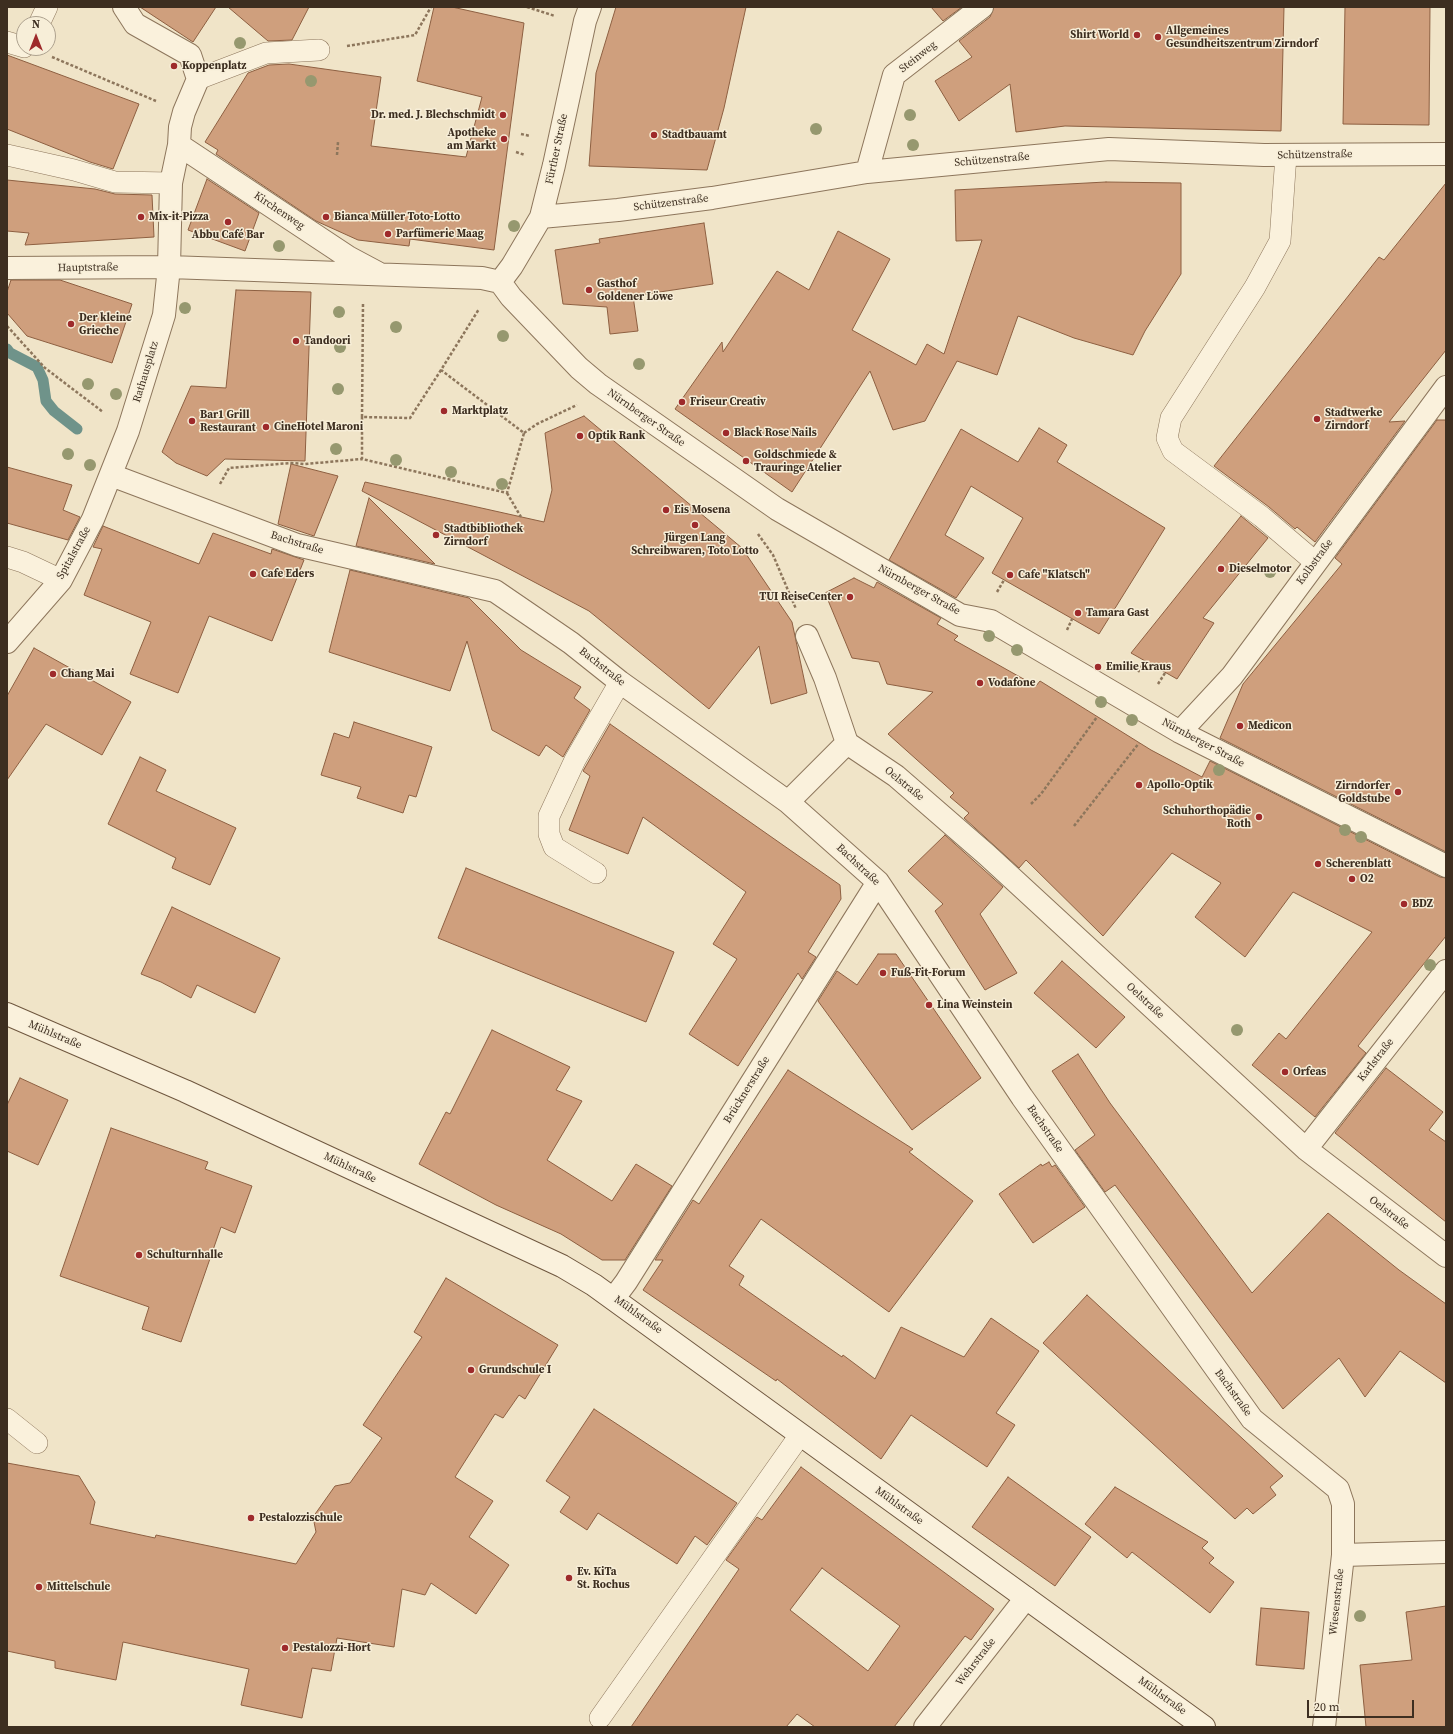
<!DOCTYPE html>
<html>
<head>
<meta charset="utf-8">
<style>
	body { margin:0 }
	#map { position:relative; width:1453px; height:1734px; overflow:hidden; background:#f0e4c8; font-family:"Source Serif 4",serif }
	canvas { display:block }
	.frame { position:absolute; inset:0; border:8px solid #3d2e20; pointer-events:none }
	.north { position:absolute; left:16px; top:16px; width:40px; height:40px; box-sizing:border-box; background:#f7eed8; border:1px solid #ada18e; border-radius:50%; rotate:0deg; font-size:11px; font-weight:700; line-height:16px; text-align:center; color:#3d2e20 }
	.north::after { content:''; display:block; margin:auto; width:14px; height:18px; background:#9e2a2b; clip-path:polygon(50% 0,100% 100%,50% 72%,0 100%) }
	.scale { position:absolute; left:1307px; top:1700px; width:107px; height:18px; box-sizing:border-box; border:2px solid #3d2e20; border-top:0; padding-left:5px; font-size:12px; line-height:14px; white-space:nowrap; color:#3d2e20; -webkit-text-stroke:3px #f7eed8; paint-order:stroke }
</style>
</head>
<body>
<div id="map">
<canvas width="1453" height="1734"></canvas>
<div class="frame"></div>
<div class="north">N</div>
<div class="scale">20 m</div>
</div>
<script>
const ctx = document.querySelector('canvas').getContext('2d');
ctx.lineJoin = 'round';
function poly(rows) {
  const path = new Path2D();
  for (const r of rows) {
    path.moveTo(r[0], r[1]);
    for (let i = 2; i < r.length; i += 2) path.lineTo(r[i], r[i + 1]);
  }
  return path;
}
function strokePath(path, color, width, dash) {
  ctx.strokeStyle = color;
  ctx.lineWidth = width;
  ctx.lineCap = dash ? 'butt' : 'round';
  ctx.setLineDash(dash || []);
  ctx.stroke(path);
}
function paint(path, color) {
  ctx.fillStyle = color;
  ctx.fill(path, 'evenodd');
}
function label(font, color, halo, rows, align = 'center') {
  ctx.font = font + ' "Source Serif 4",serif';
  ctx.lineWidth = 3;
  ctx.setLineDash([]);
  ctx.textBaseline = 'middle';
  ctx.strokeStyle = halo;
  ctx.fillStyle = color;
  for (const [text, x, y, turn = 0] of rows) {
    ctx.save();
    ctx.translate(x, y);
    ctx.rotate((+turn || 0) * Math.PI / 180);
    ctx.textAlign = isNaN(turn) ? turn : align;
    if (halo) ctx.strokeText(text, 0, 0);
    ctx.fillText(text, 0, 0);
    ctx.restore();
  }
}
const stream = poly([
	[7,349,10,353,37,367,43,380,46,401,54,411,77,429]
]);
const building = poly([
	[140,7,216,7,193,42,140,7],
	[228,7,309,7,292,40,268,41,228,7],
	[434,7,452,7,524,23,494,250,410,239,409,246,358,240,316,221,216,154,218,150,205,142,248,73,269,65,289,64,381,77,371,146,466,157,482,97,417,81,434,7],
	[616,7,746,7,724,108,707,170,589,166,596,73,616,7],
	[931,7,962,7,943,21,931,7],
	[994,7,1284,7,1281,131,1065,126,1016,132,1010,84,959,121,935,81,972,57,959,41,990,17,994,7],
	[1345,7,1430,7,1429,125,1343,124,1345,7],
	[7,55,139,104,113,169,90,162,7,129,7,55],
	[207,179,259,213,245,251,188,230,207,179],
	[7,180,95,189,115,194,152,195,154,237,25,245,29,233,7,231,7,180],
	[1106,182,1181,183,1181,274,1145,331,1133,355,1074,338,1018,316,997,375,957,361,925,421,893,430,870,371,792,492,675,409,722,342,723,352,777,271,809,290,838,231,890,259,852,330,916,365,927,344,944,354,982,240,956,241,955,190,1106,182],
	[1446,183,1446,350,1389,422,1405,421,1315,542,1297,527,1295,529,1269,507,1214,466,1379,257,1384,260,1446,183],
	[704,223,713,284,633,296,638,331,610,334,607,307,563,304,555,250,600,243,599,239,704,223],
	[11,280,60,280,132,304,112,363,27,336,7,313,7,292,11,280],
	[236,290,311,292,305,461,225,459,207,476,176,463,162,452,191,386,226,388,236,290],
	[584,416,742,548,792,622,807,693,771,704,759,646,709,709,589,611,362,491,365,482,544,522,552,490,545,433,584,416],
	[1437,420,1446,420,1446,852,1220,738,1243,684,1342,564,1335,558,1437,420],
	[1039,428,1067,445,1057,462,1165,528,1099,634,992,573,1023,518,971,486,945,535,984,558,956,598,889,560,961,429,1018,462,1039,428],
	[291,464,338,476,314,536,278,524,291,464],
	[7,467,72,485,63,510,80,517,68,540,7,523,7,467],
	[369,498,435,564,356,546,369,498],
	[1241,516,1268,538,1203,618,1214,623,1177,679,1131,653,1241,516],
	[103,526,199,564,213,533,271,554,272,549,304,560,272,641,209,616,178,693,130,674,151,622,84,595,102,549,93,547,103,526],
	[350,570,469,598,521,650,581,687,574,698,590,710,563,757,546,745,539,756,492,730,467,641,450,691,329,652,350,570],
	[854,578,874,588,877,582,941,618,937,624,958,636,954,640,1036,686,1040,681,1151,750,1202,777,1210,761,1440,877,1446,878,1446,936,1358,1046,1366,1053,1315,1117,1252,1065,1279,1033,1286,1039,1372,932,1293,892,1245,957,1195,917,1221,883,1172,853,1103,936,1026,860,1019,868,964,818,969,813,950,797,954,793,888,734,933,692,887,684,879,662,852,658,825,593,854,578],
	[34,648,131,702,102,755,46,724,7,780,7,696,34,648],
	[354,722,432,747,416,797,409,795,403,813,357,798,361,787,321,775,334,733,349,738,354,722],
	[610,724,840,885,841,899,808,952,816,957,802,979,798,973,738,1066,689,1034,737,959,713,944,746,892,643,817,628,854,569,830,590,776,583,771,610,724],
	[140,757,166,770,156,791,236,828,210,885,172,868,176,858,108,824,140,757],
	[945,835,1003,887,980,914,1017,973,985,990,935,911,943,904,908,871,945,835],
	[466,868,674,952,646,1022,438,938,466,868],
	[172,907,280,958,255,1013,197,985,191,998,161,982,141,974,172,907],
	[878,954,896,954,981,1078,912,1130,818,1001,837,971,857,985,878,954],
	[1062,961,1125,1017,1096,1048,1034,993,1062,961],
	[492,1030,570,1067,556,1090,582,1101,547,1160,612,1201,636,1164,672,1186,625,1260,602,1260,561,1234,496,1205,419,1164,446,1112,450,1114,492,1030],
	[1078,1054,1110,1103,1252,1293,1328,1213,1399,1270,1446,1304,1446,1383,1400,1351,1365,1397,1339,1358,1283,1409,1115,1185,1105,1192,1075,1150,1095,1135,1052,1071,1078,1054],
	[1386,1068,1443,1112,1429,1130,1446,1142,1446,1222,1335,1133,1386,1068],
	[788,1070,913,1149,909,1152,973,1201,889,1312,761,1219,729,1266,744,1276,739,1285,842,1357,843,1355,875,1379,901,1327,964,1357,991,1318,1039,1351,996,1413,1015,1425,987,1467,911,1415,881,1459,777,1379,776,1381,643,1290,663,1260,655,1260,693,1200,699,1204,788,1070],
	[20,1078,68,1100,38,1165,7,1151,7,1105,20,1078],
	[111,1128,208,1162,205,1169,252,1186,235,1233,221,1227,181,1342,142,1329,149,1307,60,1276,111,1128],
	[1049,1162,1052,1167,1055,1165,1085,1207,1033,1243,999,1194,1041,1164,1042,1166,1049,1162],
	[446,1278,558,1345,525,1399,519,1395,503,1418,495,1414,455,1477,493,1501,469,1537,509,1565,476,1614,431,1583,425,1595,402,1589,394,1647,337,1638,331,1671,312,1668,302,1718,241,1705,249,1669,123,1642,116,1680,55,1668,55,1661,7,1651,7,1463,79,1476,95,1502,90,1524,155,1538,156,1535,296,1564,316,1532,313,1517,335,1486,350,1483,382,1438,363,1425,422,1337,414,1332,446,1278],
	[1087,1295,1283,1476,1270,1487,1276,1495,1253,1514,1247,1508,1235,1519,1043,1343,1087,1295],
	[594,1409,737,1503,707,1545,695,1536,677,1564,598,1513,587,1530,560,1512,570,1497,546,1481,594,1409],
	[801,1467,994,1609,971,1640,965,1636,894,1727,815,1727,797,1714,786,1727,631,1727,739,1569,726,1560,757,1517,762,1520,801,1467],
	[822,1568,900,1626,868,1671,790,1610,822,1568],
	[1008,1477,1091,1537,1055,1586,972,1527,1008,1477],
	[1115,1487,1208,1542,1202,1548,1214,1558,1209,1563,1234,1582,1210,1613,1132,1552,1127,1558,1085,1524,1115,1487],
	[1446,1606,1446,1727,1366,1727,1360,1665,1412,1660,1406,1612,1446,1606],
	[1261,1608,1309,1612,1304,1669,1256,1665,1261,1608]
]);
const path = poly([
	[527,7,555,16],
	[347,46,415,35,431,7],
	[52,57,156,101],
	[521,134,530,136],
	[516,152,525,155],
	[337,155,338,142],
	[7,326,45,368,103,412],
	[441,370,410,418,362,417,362,459,507,493,524,433,441,370,479,309],
	[362,417,363,303],
	[524,433,537,424,577,405],
	[220,484,229,468,291,463,305,464,362,459],
	[507,493,521,517],
	[758,534,773,555,796,609],
	[997,592,1004,580],
	[1067,630,1072,619],
	[1138,672,1145,661],
	[1158,684,1165,673],
	[1031,804,1041,794,1097,717],
	[1074,826,1139,743]
]);
const lane = poly([
	[39,24,47,7],
	[7,42,24,47],
	[198,79,266,53,319,50],
	[7,155,74,170,115,182,171,183],
	[1286,155,1280,241,1255,287,1171,418,1167,438,1173,451,1262,517,1315,562],
	[7,557,23,562,61,580],
	[596,873,554,847,549,834,549,816,575,760,620,682],
	[7,1419,37,1443],
	[600,1718,800,1435]
]);
const street = poly([
	[179,145,348,257,378,273],
	[867,172,894,75,982,7],
	[541,217,618,210,712,198,867,172,1109,149,1264,155,1446,154],
	[7,268,169,267,482,278,500,282],
	[500,282,511,297,579,368,598,384,777,509,960,615,991,621,1180,732,1446,866],
	[500,282,512,266,541,217,554,165,585,21,590,7],
	[111,475,297,545,495,591,571,643,620,682,788,802,878,882,1022,1097,1252,1419,1338,1489,1343,1504,1343,1555,1324,1727],
	[807,636,825,678,847,743,896,776,987,855,1306,1149,1446,1256],
	[7,642,61,580,93,519,128,431,164,315,169,267,171,183,179,145,180,127,184,112,198,79,190,55,135,24,124,7],
	[1180,732,1232,676,1446,387],
	[788,802,847,743],
	[1306,1149,1446,971],
	[614,1298,626,1282,878,882],
	[1343,1555,1446,1552],
	[925,1727,1026,1598]
]);
const secondary = poly([
	[7,1014,185,1091,562,1266,594,1285,1204,1727]
]);
const trees = [
	[240,43],
	[311,81],
	[910,115],
	[816,129],
	[913,145],
	[514,226],
	[279,246],
	[185,308],
	[339,312],
	[396,327],
	[503,336],
	[340,347],
	[639,364],
	[88,384],
	[338,389],
	[116,394],
	[336,449],
	[68,454],
	[396,460],
	[90,465],
	[451,472],
	[502,484],
	[1270,572],
	[989,636],
	[1017,650],
	[1101,702],
	[1132,720],
	[1219,770],
	[1345,830],
	[1361,837],
	[1430,965],
	[1237,1030],
	[1360,1616]
];
const markers = [
	[1137,35,4,"#9e2a2b"],
	[1158,37,4,"#9e2a2b"],
	[174,66,4,"#9e2a2b"],
	[503,115,4,"#9e2a2b"],
	[654,135,4,"#9e2a2b"],
	[504,139,4,"#9e2a2b"],
	[141,217,4,"#9e2a2b"],
	[326,217,4,"#9e2a2b"],
	[228,222,4,"#9e2a2b"],
	[388,234,4,"#9e2a2b"],
	[589,290,4,"#9e2a2b"],
	[71,324,4,"#9e2a2b"],
	[296,341,4,"#9e2a2b"],
	[682,402,4,"#9e2a2b"],
	[444,411,4,"#9e2a2b"],
	[1317,419,4,"#9e2a2b"],
	[192,421,4,"#9e2a2b"],
	[266,427,4,"#9e2a2b"],
	[726,433,4,"#9e2a2b"],
	[580,436,4,"#9e2a2b"],
	[746,461,4,"#9e2a2b"],
	[666,510,4,"#9e2a2b"],
	[695,525,4,"#9e2a2b"],
	[436,535,4,"#9e2a2b"],
	[1221,569,4,"#9e2a2b"],
	[253,574,4,"#9e2a2b"],
	[1010,575,4,"#9e2a2b"],
	[850,597,4,"#9e2a2b"],
	[1078,613,4,"#9e2a2b"],
	[1098,667,4,"#9e2a2b"],
	[53,674,4,"#9e2a2b"],
	[980,683,4,"#9e2a2b"],
	[1240,726,4,"#9e2a2b"],
	[1139,785,4,"#9e2a2b"],
	[1398,792,4,"#9e2a2b"],
	[1259,817,4,"#9e2a2b"],
	[1318,864,4,"#9e2a2b"],
	[1352,879,4,"#9e2a2b"],
	[1404,904,4,"#9e2a2b"],
	[883,973,4,"#9e2a2b"],
	[929,1005,4,"#9e2a2b"],
	[1285,1072,4,"#9e2a2b"],
	[139,1255,4,"#9e2a2b"],
	[471,1370,4,"#9e2a2b"],
	[251,1518,4,"#9e2a2b"],
	[569,1578,4,"#9e2a2b"],
	[39,1587,4,"#9e2a2b"],
	[285,1648,4,"#9e2a2b"]
];
const poiNames = [
	["Allgemeines",1166,31],
	["Gesundheitszentrum Zirndorf",1166,44],
	["Shirt World",1129,35,"right"],
	["Koppenplatz",182,66],
	["Dr. med. J. Blechschmidt",495,115,"right"],
	["Apotheke",496,133,"right"],
	["am Markt",496,146,"right"],
	["Stadtbauamt",662,135],
	["Mix-it-Pizza",149,217],
	["Bianca Müller Toto-Lotto",334,217],
	["Parfümerie Maag",396,234],
	["Abbu Café Bar",228,235,"center"],
	["Gasthof",597,284],
	["Goldener Löwe",597,297],
	["Der kleine",79,318],
	["Grieche",79,331],
	["Tandoori",304,341],
	["Friseur Creativ",690,402],
	["Marktplatz",452,411],
	["Stadtwerke",1325,413],
	["Zirndorf",1325,426],
	["Bar1 Grill",200,415],
	["Restaurant",200,428],
	["CineHotel Maroni",274,427],
	["Black Rose Nails",734,433],
	["Optik Rank",588,436],
	["Goldschmiede &",754,455],
	["Trauringe Atelier",754,468],
	["Eis Mosena",674,510],
	["Stadtbibliothek",444,529],
	["Zirndorf",444,542],
	["Jürgen Lang",695,538,"center"],
	["Schreibwaren, Toto Lotto",695,551,"center"],
	["Dieselmotor",1229,569],
	["Cafe Eders",261,574],
	["Cafe \"Klatsch\"",1018,575],
	["TUI ReiseCenter",842,597,"right"],
	["Tamara Gast",1086,613],
	["Emilie Kraus",1106,667],
	["Chang Mai",61,674],
	["Vodafone",988,683],
	["Medicon",1248,726],
	["Apollo-Optik",1147,785],
	["Zirndorfer",1390,786,"right"],
	["Goldstube",1390,799,"right"],
	["Schuhorthopädie",1251,811,"right"],
	["Roth",1251,824,"right"],
	["Scherenblatt",1326,864],
	["O2",1360,879],
	["BDZ",1412,904],
	["Fuß-Fit-Forum",891,973],
	["Lina Weinstein",937,1005],
	["Orfeas",1293,1072],
	["Schulturnhalle",147,1255],
	["Grundschule I",479,1370],
	["Pestalozzischule",259,1518],
	["Ev. KiTa",577,1572],
	["St. Rochus",577,1585],
	["Mittelschule",47,1587],
	["Pestalozzi-Hort",293,1648]
];
const streetNames = [
	["Steinweg",918,57,-38],
	["Fürther Straße",557,149,-78],
	["Schützenstraße",1315,155,-1],
	["Schützenstraße",992,160,-5],
	["Schützenstraße",671,203,-7],
	["Kirchenweg",279,211,34],
	["Hauptstraße",88,268,-1],
	["Rathausplatz",146,372,-73],
	["Nürnberger Straße",646,418,35],
	["Bachstraße",297,543,17],
	["Spitalstraße",74,553,-61],
	["Kolbstraße",1315,562,-54],
	["Nürnberger Straße",919,590,29],
	["Bachstraße",602,667,38],
	["Nürnberger Straße",1203,743,28],
	["Oelstraße",904,784,39],
	["Bachstraße",858,865,43],
	["Oelstraße",1145,1001,43],
	["Mühlstraße",55,1035,23],
	["Karlstraße",1376,1060,-52],
	["Brücknerstraße",747,1090,-58],
	["Bachstraße",1045,1129,55],
	["Mühlstraße",350,1168,25],
	["Oelstraße",1389,1213,37],
	["Mühlstraße",638,1315,36],
	["Bachstraße",1233,1393,54],
	["Mühlstraße",899,1506,36],
	["Wiesenstraße",1337,1602,-84],
	["Wehrstraße",976,1662,-52],
	["Mühlstraße",1162,1696,36]
];
strokePath(stream, '#6f938a', 11);
paint(building, '#cf9f7d');
strokePath(building, '#8d5f41', 1);
strokePath(lane, '#8d765c', 22);
strokePath(street, '#8d765c', 24);
strokePath(secondary, '#6f573f', 24);
strokePath(path, '#8d765c', 2.5, [3, 2]);
strokePath(lane, '#faf1dc', 21);
strokePath(street, '#faf1dc', 22);
strokePath(secondary, '#faf1dc', 22);
ctx.fillStyle = '#96986f';
for (const [x, y] of trees) {
  ctx.beginPath();
  ctx.arc(x, y, 6, 0, 2 * Math.PI);
  ctx.fill();
}
for (const [x, y, r, color] of markers) {
  const dot = new Path2D();
  dot.arc(x, y, r, 0, 2 * Math.PI);
  ctx.fillStyle = color;
  ctx.fill(dot);
  strokePath(dot, '#f7eed8', 1.5);
}
label('bold 11px', '#3d2e20', '#f7eed8', poiNames, 'left');
label('11px', '#3d2e20', '#f7eed8', streetNames);
</script>
</body>
</html>
